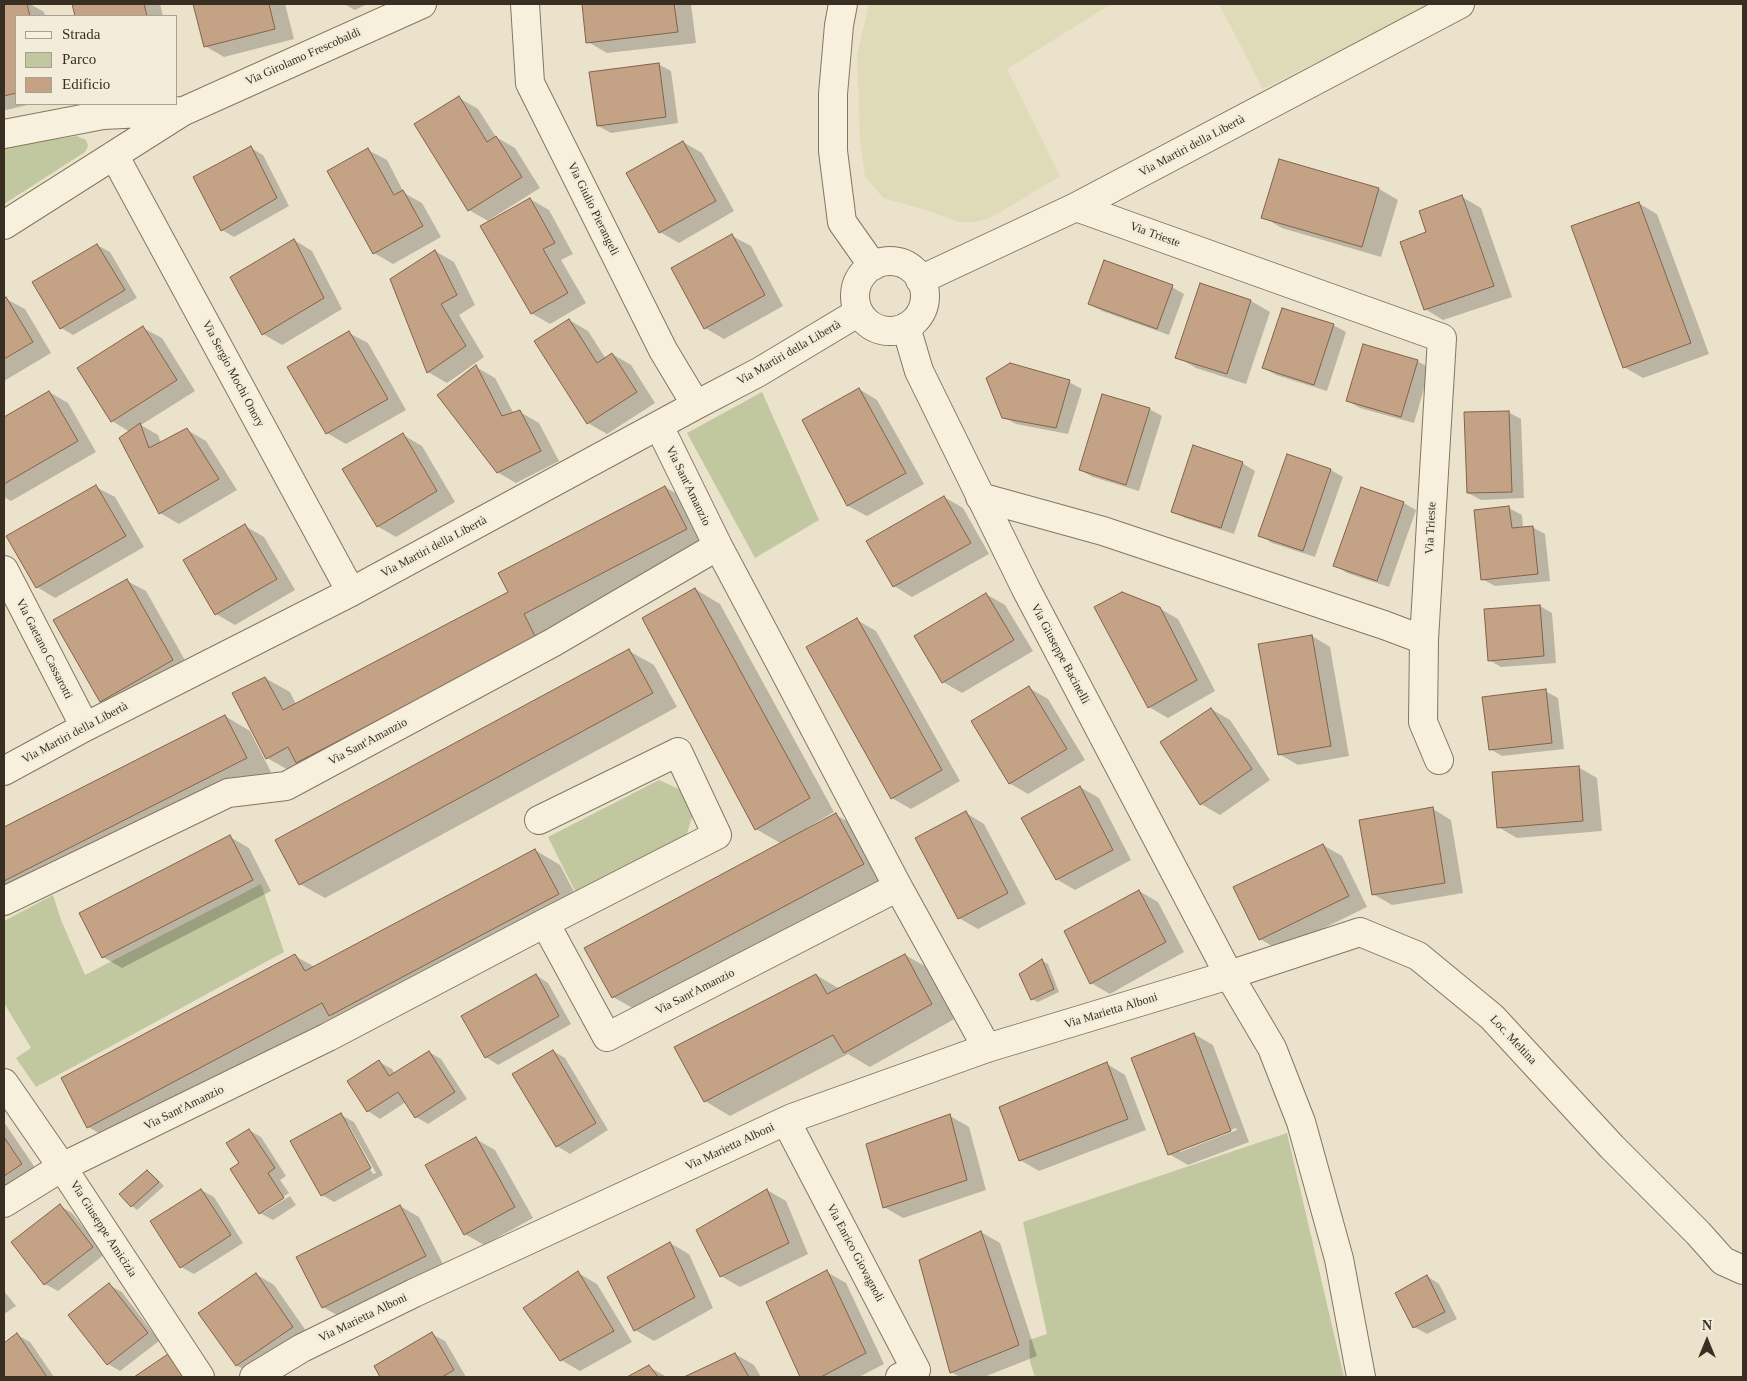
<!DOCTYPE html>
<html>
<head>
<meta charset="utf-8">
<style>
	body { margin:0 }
	#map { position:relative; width:1747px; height:1381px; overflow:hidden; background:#eae2cb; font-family:Georgia,serif }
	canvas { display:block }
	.frame { position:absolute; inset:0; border:5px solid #382e22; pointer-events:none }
	.legend { position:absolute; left:15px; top:15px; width:162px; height:90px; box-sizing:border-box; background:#f3ecda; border:1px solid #a8a090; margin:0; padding:6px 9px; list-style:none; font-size:15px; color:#382e22 }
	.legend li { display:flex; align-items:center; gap:10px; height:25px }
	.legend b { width:25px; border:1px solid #a8a090 }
	.north { position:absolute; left:1682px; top:1316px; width:50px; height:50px; -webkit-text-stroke:4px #f3ecda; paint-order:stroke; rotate:0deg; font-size:14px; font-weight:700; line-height:20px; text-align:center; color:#382e22 }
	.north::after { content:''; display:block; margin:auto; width:18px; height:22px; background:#382e22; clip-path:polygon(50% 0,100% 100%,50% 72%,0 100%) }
</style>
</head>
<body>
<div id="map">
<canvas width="1747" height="1381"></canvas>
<div class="frame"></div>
<ul class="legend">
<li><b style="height:6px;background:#f6f0dd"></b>Strada</li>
<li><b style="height:14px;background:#c1c89f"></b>Parco</li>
<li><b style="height:14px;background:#c4a285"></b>Edificio</li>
</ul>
<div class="north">N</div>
</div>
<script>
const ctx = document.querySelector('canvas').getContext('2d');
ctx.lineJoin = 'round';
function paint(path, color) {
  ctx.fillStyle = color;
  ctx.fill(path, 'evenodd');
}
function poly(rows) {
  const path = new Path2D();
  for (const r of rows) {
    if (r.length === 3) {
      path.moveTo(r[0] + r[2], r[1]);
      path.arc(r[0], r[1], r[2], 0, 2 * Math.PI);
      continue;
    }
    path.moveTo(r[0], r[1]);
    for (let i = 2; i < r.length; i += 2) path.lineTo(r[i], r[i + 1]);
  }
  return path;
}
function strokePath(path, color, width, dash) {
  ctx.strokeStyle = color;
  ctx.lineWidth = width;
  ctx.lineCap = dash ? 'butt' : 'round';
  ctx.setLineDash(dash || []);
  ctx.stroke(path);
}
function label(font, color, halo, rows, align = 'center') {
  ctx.font = font + ' Georgia,serif';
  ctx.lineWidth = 5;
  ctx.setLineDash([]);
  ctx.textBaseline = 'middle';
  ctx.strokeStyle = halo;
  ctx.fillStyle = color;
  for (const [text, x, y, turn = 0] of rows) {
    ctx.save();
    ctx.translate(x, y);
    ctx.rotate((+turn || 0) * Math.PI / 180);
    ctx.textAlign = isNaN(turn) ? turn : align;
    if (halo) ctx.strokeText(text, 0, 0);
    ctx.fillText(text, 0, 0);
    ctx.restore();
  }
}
const farmland = poly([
	[869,4,1111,4,1007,69,1060,176,989,219,972,222,959,222,926,210,883,198,865,176,860,142,857,55],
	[1219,4,1432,4,1263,89]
]);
const green = poly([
	[77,136,86,140,88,146,85,152,4,204,4,147],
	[762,392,819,520,755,558,687,433],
	[659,780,679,789,688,800,692,817,686,837,576,893,548,837],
	[261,884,284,952,36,1087,16,1058,31,1048,4,1003,4,921,53,895,61,920,85,975],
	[1287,1133,1344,1377,1035,1377,1030,1362,1029,1340,1047,1334,1023,1222]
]);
const shadow = poly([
	[14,4,30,4,44,12,45,16,16,16,16,104,32,104,6,110,4,108,4,6],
	[73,4,160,4,163,16,77,16],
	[194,4,285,4,294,39,224,57,205,46],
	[344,4,367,4,355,10],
	[583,4,691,4,696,43,607,53,588,42],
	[658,64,671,71,678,123,611,133,598,126],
	[459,98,478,109,496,137,515,148,540,188,489,220,490,222,530,199,549,210,573,254,561,260,586,303,550,324,531,313,490,222,469,210],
	[683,142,702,153,734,211,679,243,660,232],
	[251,148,263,155,289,206,234,237,222,230],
	[368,150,387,160,404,193,422,203,441,237,393,264,374,253],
	[1280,160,1379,189,1398,200,1381,257,1282,228,1263,217],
	[1462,197,1481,208,1512,297,1443,320,1425,309,1428,233],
	[1638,203,1657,214,1709,354,1643,378,1624,367],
	[732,236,751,246,783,306,724,339,705,328],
	[294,240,312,251,342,309,282,345,263,334],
	[97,245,110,252,137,298,73,335,61,328],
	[435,251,454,262,475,305,459,315,484,357,447,383,428,372],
	[1201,285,1251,301,1270,312,1246,384,1196,368,1177,357],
	[1172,287,1184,294,1169,335,1102,311,1089,304],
	[6,299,25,309,51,353,4,381,4,300],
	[569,320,588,331,606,359,612,354,631,365,655,403,607,434,588,423],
	[1333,325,1346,332,1327,391,1276,375,1264,368],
	[143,328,162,338,195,391,141,425,158,435,161,443,187,430,206,441,237,490,179,524,160,513,130,432,112,421],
	[349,333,368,343,406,410,346,444,327,433,289,367],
	[1417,361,1430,368,1414,423,1360,408,1348,401],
	[476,367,495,378,514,414,520,412,539,423,559,461,516,483,497,472],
	[1069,382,1082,389,1068,434,1016,424,1003,417],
	[859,389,877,400,924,484,867,516,848,506,804,421],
	[49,392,68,403,96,452,11,501,4,497,4,418],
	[1149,409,1162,416,1139,491,1093,477,1080,470],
	[1508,412,1521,419,1524,498,1481,500,1468,493],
	[403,435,422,446,455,502,396,537,377,526],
	[1288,455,1331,470,1343,477,1315,557,1272,543,1260,535],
	[1242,463,1255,471,1234,534,1185,518,1173,511],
	[96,487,115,497,144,547,55,598,37,587],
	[665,487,689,501,711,543,548,628,560,652,292,772,267,758,265,678,290,692,296,704,510,593],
	[1362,488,1404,503,1416,510,1389,587,1347,573,1335,565],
	[944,497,963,508,989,554,912,597,894,586],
	[1509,508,1522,515,1523,528,1532,527,1545,534,1550,581,1495,586,1482,579],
	[245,526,264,537,295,590,235,625,216,614],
	[127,581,146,591,191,671,120,712,101,701],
	[695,589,720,604,834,812,807,828,808,830,836,815,861,829,888,879,638,1011,613,997,782,844,756,829],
	[986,594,1005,605,1033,651,962,693,943,682],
	[1540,606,1552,613,1556,663,1501,667,1489,660],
	[1159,608,1178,619,1215,691,1168,718,1149,707],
	[857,620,876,631,960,781,911,809,892,798],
	[1312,636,1330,647,1349,756,1298,765,1279,754],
	[629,651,654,665,677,707,325,898,300,884],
	[1029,688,1048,699,1085,760,1028,794,1009,783],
	[1545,691,1558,698,1564,749,1502,756,1490,749],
	[1211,709,1230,720,1270,780,1220,815,1201,804],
	[225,716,250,731,271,772,4,908,4,828],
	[1578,767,1597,778,1602,831,1517,838,1498,827],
	[1080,787,1099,798,1131,860,1075,890,1056,879],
	[1433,809,1451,820,1463,893,1392,905,1373,894],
	[966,813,984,824,1026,904,978,929,959,918],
	[230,837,249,848,271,891,122,968,103,957],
	[1323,845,1342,856,1367,907,1279,950,1260,939],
	[535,850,560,865,583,909,113,1141,88,1127,295,956,315,967],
	[1139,891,1158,902,1184,952,1110,994,1091,983],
	[905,955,930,969,956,1018,870,1067,848,1054,730,1116,705,1101,816,975,840,989],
	[1042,961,1048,964,1059,992,1038,1002,1032,999],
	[536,975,548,983,571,1024,498,1065,486,1057],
	[1194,1034,1213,1045,1249,1142,1188,1165,1169,1154],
	[1236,1128,1237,1130,1180,1152,1180,1149],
	[553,1051,565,1058,608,1130,570,1154,557,1146,514,1074],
	[429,1052,441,1059,467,1099,428,1124,416,1117,406,1102,380,1119,368,1111,379,1062,392,1069,395,1074],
	[1107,1064,1125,1075,1146,1130,1039,1171,1020,1160],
	[341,1115,354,1122,383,1175,334,1202,322,1195],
	[345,1124,348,1124,376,1173,373,1174],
	[950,1116,969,1127,986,1190,903,1218,884,1207],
	[4,1122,40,1175,4,1199],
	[249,1130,261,1137,286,1176,280,1180,289,1193,264,1209,264,1212,290,1196,296,1205,273,1220,260,1213,241,1163],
	[476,1139,495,1150,533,1218,484,1245,465,1234,427,1166],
	[147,1171,153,1175,164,1186,137,1210,132,1206],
	[201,1190,214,1197,243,1243,194,1274,181,1267],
	[767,1190,786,1201,808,1254,740,1287,721,1276],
	[60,1206,72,1213,105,1254,58,1291,45,1284],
	[400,1206,419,1217,444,1266,342,1318,323,1307],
	[981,1232,1000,1243,1037,1356,984,1377,960,1377,951,1372],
	[670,1243,689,1254,713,1308,654,1341,635,1330],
	[827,1272,846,1283,884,1364,859,1377,801,1377,767,1302],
	[578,1273,597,1284,632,1342,580,1371,561,1360],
	[256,1274,274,1285,311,1338,255,1376,236,1365],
	[1427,1276,1439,1284,1457,1319,1427,1334,1414,1327],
	[109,1285,122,1292,159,1341,120,1371,108,1364],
	[4,1291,16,1306,4,1314],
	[432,1334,445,1341,466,1377,381,1377,375,1367],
	[17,1335,30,1342,54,1377,4,1377,4,1345],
	[735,1354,754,1365,761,1377,687,1377],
	[168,1356,180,1363,190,1377,136,1377],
	[649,1367,667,1377,630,1377]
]);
const building = poly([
	[9,4,27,4,30,16,16,16,16,93,4,96,4,5,9,4],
	[72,4,144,4,147,16,75,16,72,4],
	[193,4,269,4,275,29,204,47,193,4],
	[582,4,674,4,678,32,586,43,582,4],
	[659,63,666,117,597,126,589,72,659,63],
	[459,96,487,142,496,136,522,177,468,211,414,124,459,96],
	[683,141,716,201,659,233,626,173,683,141],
	[251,146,277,198,221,231,193,177,251,146],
	[368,148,394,195,403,190,423,226,373,254,327,171,368,148],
	[1279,159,1379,188,1362,247,1261,218,1279,159],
	[1462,195,1494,286,1424,310,1400,242,1426,232,1419,211,1462,195],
	[530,198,555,243,543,249,568,293,531,314,480,226,530,198],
	[1639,202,1691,343,1623,368,1571,226,1639,202],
	[732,234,765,295,704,329,671,268,732,234],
	[294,239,324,298,262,335,230,277,294,239],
	[97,244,125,290,60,329,32,282,97,244],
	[435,250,457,295,441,304,466,346,427,373,390,279,435,250],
	[1104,260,1173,285,1157,329,1088,304,1104,260],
	[1200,283,1251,300,1227,374,1175,358,1200,283],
	[6,297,33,342,4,359,4,299,6,297],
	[1282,308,1334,324,1314,385,1262,368,1282,308],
	[569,319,597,363,612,353,637,392,587,424,534,341,569,319],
	[143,326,177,380,111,422,77,368,143,326],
	[349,331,388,399,326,434,287,367,349,331],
	[1363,344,1418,360,1401,417,1346,401,1363,344],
	[1010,363,1070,380,1056,428,1002,418,986,378,1010,363],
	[476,365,502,416,520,410,541,451,497,473,437,395,476,365],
	[859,388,906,473,847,506,802,420,859,388],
	[49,391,78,441,4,484,4,417,49,391],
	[1102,394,1150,408,1126,485,1079,470,1102,394],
	[1509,411,1512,492,1467,493,1464,412,1509,411],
	[140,423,149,448,187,428,219,479,159,514,119,438,140,423],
	[403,433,437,491,377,527,342,469,403,433],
	[1193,445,1243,462,1221,528,1171,512,1193,445],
	[1287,454,1331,469,1303,551,1258,536,1287,454],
	[96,485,126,536,36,588,6,536,96,485],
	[665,486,687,529,524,614,536,638,296,763,288,747,266,759,232,693,265,677,283,710,508,592,498,573,665,486],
	[1361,487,1404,502,1377,581,1333,566,1361,487],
	[944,496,971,543,893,587,866,541,944,496],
	[1509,506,1512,528,1533,526,1538,574,1481,580,1474,510,1509,506],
	[245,524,277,579,215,615,183,560,245,524],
	[127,579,173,660,100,702,53,620,127,579],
	[695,588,810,798,755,830,642,618,695,588],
	[1122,592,1160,607,1197,680,1148,708,1094,607,1122,592],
	[986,593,1014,640,942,683,914,636,986,593],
	[1540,605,1544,656,1488,661,1484,609,1540,605],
	[857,618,942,770,891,799,806,647,857,618],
	[1312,635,1331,746,1278,755,1258,644,1312,635],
	[629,649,653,693,299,885,275,840,629,649],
	[1029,686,1067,749,1009,784,971,721,1029,686],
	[1546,689,1552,743,1489,750,1482,697,1546,689],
	[1211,708,1252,769,1200,805,1160,742,1211,708],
	[225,715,247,758,4,881,4,827,225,715],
	[1579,766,1583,821,1497,828,1492,772,1579,766],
	[1080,786,1113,850,1056,880,1021,818,1080,786],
	[1433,807,1445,883,1372,895,1359,820,1433,807],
	[966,811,1008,893,958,919,915,838,966,811],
	[836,813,864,864,612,998,584,948,836,813],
	[230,835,253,880,102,958,79,913,230,835],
	[1323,844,1349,896,1259,940,1233,887,1323,844],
	[535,849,559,894,329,1016,322,1003,87,1128,61,1078,295,954,305,971,535,849],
	[1139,890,1166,942,1090,984,1064,931,1139,890],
	[905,954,932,1004,844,1053,833,1035,704,1102,674,1047,816,974,827,994,905,954],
	[1042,959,1054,989,1031,1000,1019,974,1042,959],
	[536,974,559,1016,485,1058,461,1016,536,974],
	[1194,1033,1231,1131,1168,1155,1131,1058,1194,1033],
	[553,1050,596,1123,556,1147,512,1074,553,1050],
	[429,1051,455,1092,415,1118,398,1092,367,1112,347,1081,379,1060,389,1076,429,1051],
	[1107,1062,1128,1119,1019,1161,999,1107,1107,1062],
	[341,1113,371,1168,321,1196,290,1141,341,1113],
	[950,1114,967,1180,883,1208,866,1144,950,1114],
	[249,1129,275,1168,268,1173,284,1198,259,1214,230,1169,239,1163,226,1143,249,1129],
	[4,1137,22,1164,4,1176,4,1137],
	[476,1137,515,1207,464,1235,425,1165,476,1137],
	[147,1170,159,1182,131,1207,119,1194,147,1170],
	[201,1189,231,1235,180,1268,150,1221,201,1189],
	[767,1189,789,1243,720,1277,696,1230,767,1189],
	[60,1204,93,1247,44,1285,11,1242,60,1204],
	[400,1205,426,1256,322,1308,296,1257,400,1205],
	[981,1231,1019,1345,950,1373,919,1260,981,1231],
	[670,1242,695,1297,634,1331,607,1277,670,1242],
	[827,1270,866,1353,821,1377,800,1377,766,1302,827,1270],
	[578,1271,614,1331,560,1361,523,1308,578,1271],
	[256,1273,293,1327,236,1366,198,1313,256,1273],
	[1427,1275,1445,1312,1413,1328,1395,1293,1427,1275],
	[109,1283,148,1333,107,1365,68,1315,109,1283],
	[432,1332,454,1370,442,1377,380,1377,374,1366,432,1332],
	[17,1333,47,1377,4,1377,4,1343,17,1333],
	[735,1353,749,1377,684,1377,735,1353],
	[168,1354,184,1377,134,1377,168,1354],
	[649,1365,658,1377,627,1377,649,1365]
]);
const minor = poly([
	[525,4,530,83,663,350,696,405],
	[843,4,839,25,833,94,833,151,842,222,873,266],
	[4,134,103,115,184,111,422,4],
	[114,155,351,592],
	[4,225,182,112],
	[890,296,35],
	[920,280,1076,207,1460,4],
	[906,327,919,371,1026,589,1229,975,1272,1048,1301,1122,1339,1259,1361,1377],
	[659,426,718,546,778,659,898,887,987,1048],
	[980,497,1103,531,1384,625,1424,640,1442,338,1076,207],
	[4,570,85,727],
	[1424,640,1423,722,1439,760],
	[4,771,85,727,351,592,696,405,759,372,859,312],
	[4,901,228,793,286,786,552,643,718,546],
	[545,923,607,1037,898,887],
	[4,1083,62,1167,200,1377],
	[786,1121,916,1370,900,1377],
	[4,1203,62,1167,328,1037,545,923,717,835,678,752,539,820],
	[254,1377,302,1348,414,1293,792,1118,987,1048,1229,975,1360,932,1418,956,1492,1017,1612,1147,1698,1233,1723,1261,1743,1270]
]);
const streetNames = [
	["Via Girolamo Frescobaldi",303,57,-24],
	["Via Martiri della Libertà",1192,146,-28],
	["Via Giulio Pierangeli",593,209,64],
	["Via Trieste",1155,235,20],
	["Via Martiri della Libertà",789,353,-30],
	["Via Sergio Mochi Onory",233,374,62],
	["Via Sant'Amanzio",688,486,64],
	["Via Trieste",1431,528,-87],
	["Via Martiri della Libertà",434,547,-28],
	["Via Gaetano Cassarotti",44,649,63],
	["Via Giuseppe Bacinelli",1060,654,62],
	["Via Martiri della Libertà",75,733,-28],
	["Via Sant'Amanzio",368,742,-28],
	["Via Sant'Amanzio",695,992,-27],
	["Via Marietta Alboni",1111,1011,-17],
	["Loc. Meltina",1513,1040,47],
	["Via Sant'Amanzio",184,1108,-26],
	["Via Marietta Alboni",730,1147,-25],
	["Via Giuseppe Amicizia",103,1229,57],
	["Via Enrico Giovagnoli",855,1253,62],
	["Via Marietta Alboni",363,1318,-26]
];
paint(farmland, '#dfdbb9');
paint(green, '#c1c89f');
paint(shadow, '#0003');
paint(building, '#c4a285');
strokePath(building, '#826249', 1);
strokePath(minor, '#867661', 30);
strokePath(minor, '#f6f0dd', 28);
label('12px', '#382e22', '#f3ecda', streetNames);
</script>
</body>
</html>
